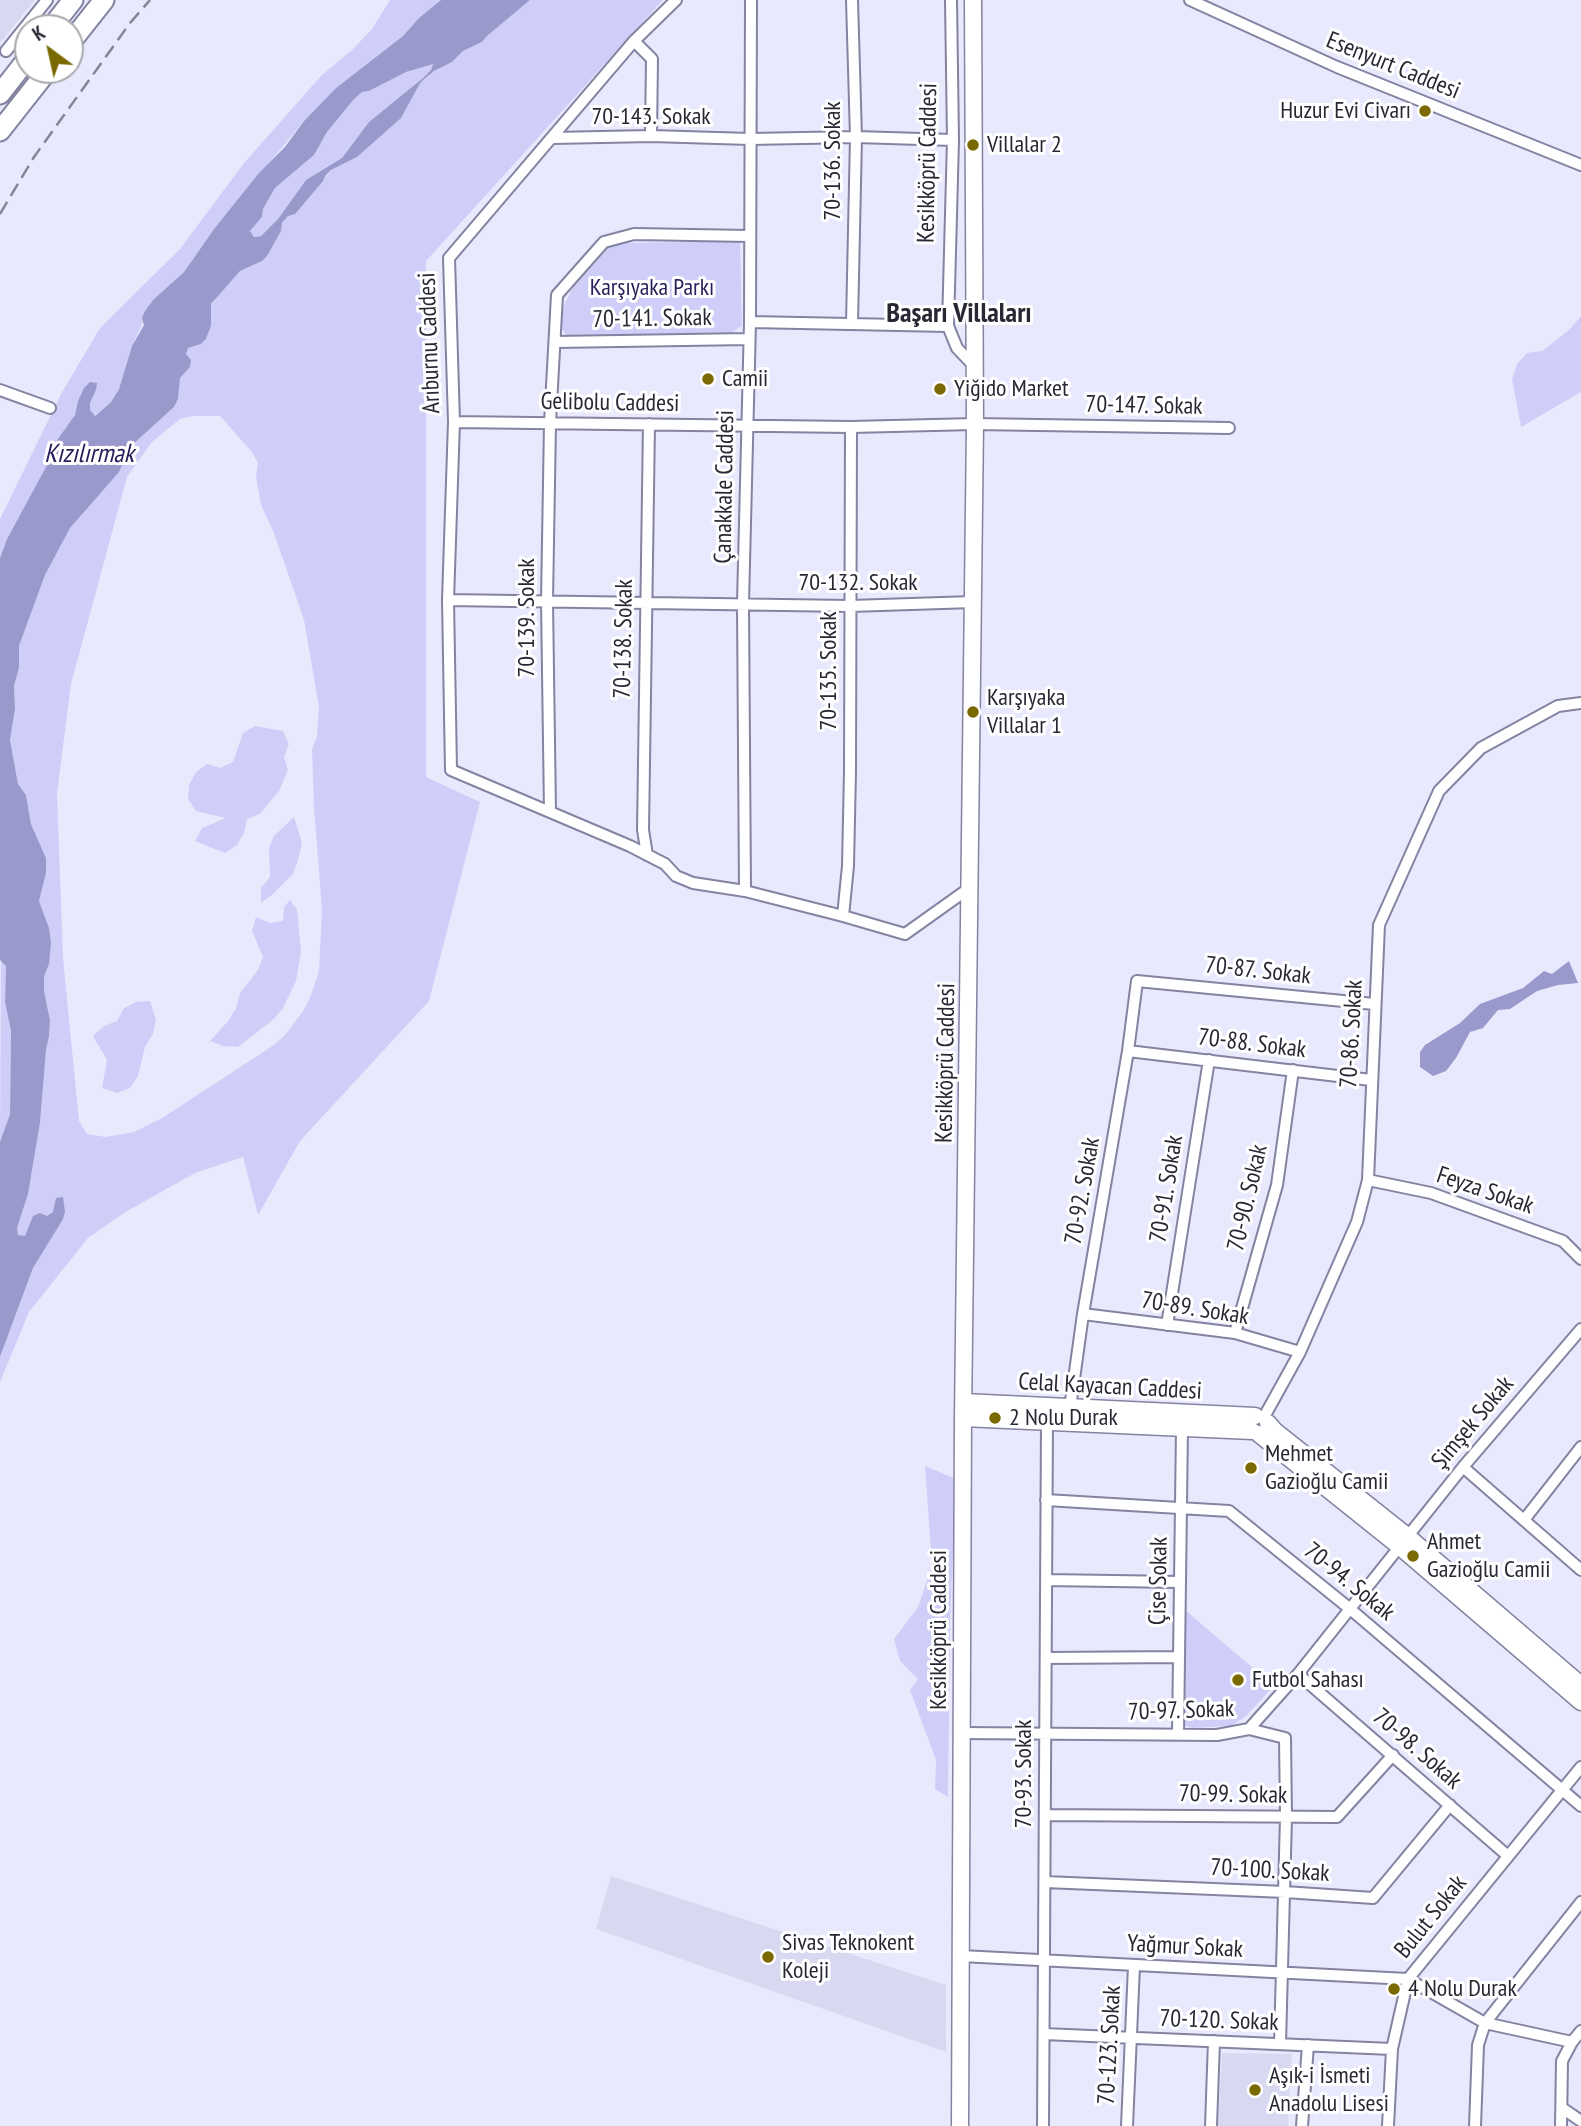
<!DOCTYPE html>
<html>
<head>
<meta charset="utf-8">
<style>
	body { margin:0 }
	#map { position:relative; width:1581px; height:2126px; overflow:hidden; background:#e9e9fe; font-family:"PT Sans Narrow",sans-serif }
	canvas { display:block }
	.north { position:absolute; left:14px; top:14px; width:70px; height:70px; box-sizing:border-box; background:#fff; border:2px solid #a9a9ae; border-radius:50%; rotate:327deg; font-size:19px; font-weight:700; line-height:28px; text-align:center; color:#282835 }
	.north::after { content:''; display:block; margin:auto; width:24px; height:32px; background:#7a6800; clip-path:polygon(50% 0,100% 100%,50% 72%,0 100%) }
</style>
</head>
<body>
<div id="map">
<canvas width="1581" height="2126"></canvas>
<div class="north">K</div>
</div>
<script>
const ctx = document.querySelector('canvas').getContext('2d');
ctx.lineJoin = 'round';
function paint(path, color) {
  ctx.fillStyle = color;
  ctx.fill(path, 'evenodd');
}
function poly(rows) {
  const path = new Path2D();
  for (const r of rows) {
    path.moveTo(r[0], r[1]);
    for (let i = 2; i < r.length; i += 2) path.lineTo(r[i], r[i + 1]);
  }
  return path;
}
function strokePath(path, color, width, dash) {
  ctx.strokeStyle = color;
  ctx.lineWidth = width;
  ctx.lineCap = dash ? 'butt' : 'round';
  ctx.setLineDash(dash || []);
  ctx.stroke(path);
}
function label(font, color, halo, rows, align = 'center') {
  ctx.font = font + ' "PT Sans Narrow",sans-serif';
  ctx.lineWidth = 6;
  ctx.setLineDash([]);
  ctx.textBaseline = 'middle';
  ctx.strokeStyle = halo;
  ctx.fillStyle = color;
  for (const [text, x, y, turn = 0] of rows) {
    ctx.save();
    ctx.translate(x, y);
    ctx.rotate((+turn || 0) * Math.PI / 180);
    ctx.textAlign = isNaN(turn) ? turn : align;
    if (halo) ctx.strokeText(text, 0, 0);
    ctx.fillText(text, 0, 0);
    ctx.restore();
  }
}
const built = poly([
	[0,0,35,0,0,43],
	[611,1876,946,1985,946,2052,596,1929],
	[1222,2053,1292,2054,1288,2126,1218,2126]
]);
const green = poly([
	[390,0,441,0,419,18,403,36,336,88,304,121,214,229,184,272,154,299,132,346,119,389,111,402,94,416,90,410,90,403,96,390,78,401,75,415,55,443,47,465,7,539,0,558,0,519,61,394,100,328,180,249,244,163,321,76,353,49,372,29],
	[530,0,663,0,426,261,426,777,480,802,429,1001,300,1141,258,1215,243,1157,195,1173,127,1211,88,1238,29,1312,0,1382,0,1357,33,1268,46,1245,53,1212,25,1237,18,1235,17,1228,28,1194,40,1123,46,1050,49,1036,50,1020,44,991,44,977,49,964,49,928,39,901,46,873,46,858,31,824,26,795,18,784,10,740,15,709,14,687,19,668,19,646,45,575,70,527,119,472,131,446,174,407,178,399,180,377,188,347,201,344,206,339,211,326,211,305,230,280,240,271,262,261,281,231,282,223,288,216,323,181,331,170,357,157,423,80,434,71,452,62,463,51,482,42,487,36],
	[192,416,220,416,251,451,258,463,256,477,261,505,274,533,304,620,319,707,317,736,312,749,314,807,322,910,319,971,310,998,303,1011,285,1035,274,1045,162,1118,134,1132,106,1137,87,1134,79,1121,63,958,57,793,71,684,127,477,152,442,180,419],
	[433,63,431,70,423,78,369,122,342,158,306,180,278,219,261,236,254,237,250,231,262,217,263,209,275,188,314,155,327,132,353,99,362,92,369,91,406,72],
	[740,241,742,326,726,336,566,335,561,327,563,307,572,289,608,248,623,243],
	[1581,316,1581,392,1521,427,1512,379,1517,364,1527,353,1542,351,1569,330],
	[255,726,283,731,289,744,284,757,288,770,279,791,260,814,247,819,244,833,237,845,225,853,195,841,202,828,226,818,196,811,188,799,189,785,196,772,207,764,220,768,233,762,243,733],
	[294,817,302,843,298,860,293,874,272,895,261,903,261,888,270,877,269,848,274,836],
	[290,900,297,909,301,951,296,981,283,1008,274,1019,238,1047,223,1046,210,1041,229,1020,236,1008,240,993,258,970,263,957,252,931,256,917,270,923,283,921,284,907],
	[1,959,6,965,5,1002,11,1031,10,1114,0,1142],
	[150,1001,156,1020,153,1034,145,1047,138,1076,130,1088,117,1093,102,1088,107,1060,93,1036,104,1026,117,1021,124,1008,136,1002],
	[925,1466,956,1479,950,1622,948,1797,935,1789,936,1760,910,1690,918,1679,900,1661,894,1639,918,1607,932,1566],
	[1184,1609,1274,1686,1245,1717,1231,1726,1192,1728,1182,1725]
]);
const water = poly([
	[441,0,530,0,487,36,482,42,463,51,452,62,434,71,423,80,419,85,401,118,357,157,331,170,326,175,323,181,295,214,288,216,282,223,281,231,267,256,262,261,240,271,211,304,211,326,206,339,201,344,188,348,186,354,191,360,190,367,180,378,178,399,174,407,131,446,119,472,70,528,45,575,19,646,19,668,14,686,15,709,10,740,18,784,26,795,31,824,46,858,46,873,39,901,49,928,51,943,49,964,44,977,44,991,50,1020,49,1036,46,1050,40,1123,28,1194,17,1228,18,1235,25,1236,33,1216,40,1213,47,1216,53,1212,56,1198,63,1197,65,1212,63,1219,33,1268,0,1357,0,1142,10,1114,11,1031,5,1002,6,966,0,960,0,558,7,539,47,465,55,443,75,415,78,401,84,388,90,382,97,383,96,390,90,403,90,410,95,416,111,402,119,389,132,346,144,325,142,318,145,311,154,299,184,272,214,229,259,173,285,147,304,121,336,88,403,36,419,18],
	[433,64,431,70,423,78,369,122,342,158,306,180,278,219,261,236,254,237,250,231,262,217,263,209,275,188,314,155,327,132,354,99,362,92,369,91,406,72],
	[1569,961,1578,983,1558,985,1537,991,1510,1009,1498,1010,1483,1028,1470,1032,1456,1058,1446,1071,1433,1076,1420,1067,1420,1052,1425,1045,1460,1023,1480,1004,1523,988,1544,971,1552,974]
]);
const street = poly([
	[676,0,634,41,449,258,454,422,448,600,451,770,630,846,665,864,676,876,693,883,745,891,843,916,905,934,971,887],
	[1190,0,1337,67,1581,165],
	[634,41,652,59,651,136],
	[6,51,47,0],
	[553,138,651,136,750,139,856,137,953,140],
	[750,322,948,326,957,348,975,367],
	[852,323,856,137,852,0],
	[948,326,953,140,951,0],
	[555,342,749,339],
	[0,390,50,408],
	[454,422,851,427,975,424,1229,428],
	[448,600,850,606,973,602],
	[550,812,547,601,550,423,557,295,604,242,634,234,750,236],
	[647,855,643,830,649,424],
	[745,891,743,603,750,322,751,0],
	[843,916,848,866,850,771,851,427],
	[1128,1051,1371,1080],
	[1368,1180,1431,1193,1563,1241,1581,1259],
	[1083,1314,1235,1333,1300,1352],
	[1167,1325,1209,1060],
	[1235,1333,1277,1185,1293,1070],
	[1070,1408,1083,1314,1128,1051,1137,981,1374,1004],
	[1264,1417,1300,1352,1357,1222,1368,1180,1379,925,1439,791,1481,748,1558,706,1581,703],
	[1463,1467,1581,1570],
	[1046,1500,1229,1511,1349,1608,1581,1806],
	[1524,1520,1581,1447],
	[1046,1580,1180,1582],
	[1046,1658,1179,1657],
	[1298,1674,1508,1856],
	[1249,1729,1285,1738,1286,1817,1280,2044],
	[961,1733,1217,1735,1249,1729,1298,1674,1463,1467,1581,1329],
	[1178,1734,1182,1428],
	[1045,1815,1337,1817,1393,1755],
	[1045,1882,1285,1892,1373,1898,1450,1805],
	[961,1956,1408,1979,1485,2023,1572,2042],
	[1044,2034,1392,2049],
	[1562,2108,1581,2121],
	[1043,2126,1047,1422],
	[1127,2126,1134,1966],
	[1211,2126,1214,2041],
	[1302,2126,1308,2045],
	[1388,2126,1392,2049,1408,1979,1581,1767],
	[1475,2126,1478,2045,1485,2023,1581,1902],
	[1561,2126,1562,2061,1572,2042,1581,2031]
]);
const secondary = poly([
	[964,1402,1255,1416],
	[963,1418,1252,1431],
	[1268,1423,1275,1431,1407,1536,1581,1685],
	[1259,1434,1399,1546,1581,1702],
	[960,2126,963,1418,975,424,973,0]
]);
const highway = poly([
	[51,28,73,0],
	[70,43,104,0],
	[0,94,28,58],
	[0,131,48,70]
]);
const rail = poly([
	[0,214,34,157,130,23,150,0]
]);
const markers = [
	[1425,111,7,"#7a6800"],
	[973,145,7,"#7a6800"],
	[708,379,7,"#7a6800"],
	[940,389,7,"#7a6800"],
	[973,712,7,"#7a6800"],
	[995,1418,7,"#7a6800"],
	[1251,1468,7,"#7a6800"],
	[1413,1556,7,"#7a6800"],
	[1238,1680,7,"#7a6800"],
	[768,1957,7,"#7a6800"],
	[1394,1989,7,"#7a6800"],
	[1255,2090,7,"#7a6800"]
];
const streetNames = [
	["Esenyurt Caddesi",1393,66,22],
	["70-143. Sokak",651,117],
	["70-136. Sokak",833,161,-90],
	["Kesikköprü Caddesi",928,163,-89],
	["70-141. Sokak",652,319,-1],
	["Arıburnu Caddesi",430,343,-92],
	["Gelibolu Caddesi",610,403,1],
	["70-147. Sokak",1144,406,1],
	["Çanakkale Caddesi",725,487,-89],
	["70-132. Sokak",858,583],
	["70-139. Sokak",527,618,-90],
	["70-138. Sokak",624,639,-89],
	["70-135. Sokak",829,671,-90],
	["70-87. Sokak",1258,971,6],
	["70-86. Sokak",1352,1034,-87],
	["70-88. Sokak",1252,1044,7],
	["Kesikköprü Caddesi",946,1063,-89],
	["70-91. Sokak",1167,1189,-81],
	["70-92. Sokak",1083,1191,-80],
	["Feyza Sokak",1485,1191,19],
	["70-90. Sokak",1248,1198,-77],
	["70-89. Sokak",1195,1309,9],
	["Celal Kayacan Caddesi",1110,1387,3],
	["Şimşek Sokak",1473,1423,-50],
	["Çise Sokak",1159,1581,-89],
	["70-94. Sokak",1349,1582,39],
	["Kesikköprü Caddesi",939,1630,-90],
	["70-97. Sokak",1181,1711,-2],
	["70-98. Sokak",1417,1749,41],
	["70-93. Sokak",1024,1774,-90],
	["70-99. Sokak",1233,1795,1],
	["70-100. Sokak",1270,1871,3],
	["Bulut Sokak",1431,1917,-51],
	["Yağmur Sokak",1185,1947,3],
	["70-120. Sokak",1219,2021,2],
	["70-123. Sokak",1110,2045,-87]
];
const poiNames = [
	["Huzur Evi Civarı",1411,111,"right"],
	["Villalar 2",987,145],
	["Camii",722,379],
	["Yiğido Market",954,389],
	["Karşıyaka",987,698],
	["Villalar 1",987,726],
	["2 Nolu Durak",1009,1418],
	["Mehmet",1265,1454],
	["Gazioğlu Camii",1265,1482],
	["Ahmet",1427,1542],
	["Gazioğlu Camii",1427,1570],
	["Futbol Sahası",1252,1680],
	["Sivas Teknokent",782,1943],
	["Koleji",782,1971],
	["4 Nolu Durak",1408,1989],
	["Aşık-i İsmeti",1269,2076],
	["Anadolu Lisesi",1269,2104]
];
const parkNames = [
	["Karşıyaka Parkı",652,288]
];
const waterNames = [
	["Kızılırmak",89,455]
];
const quarterNames = [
	["Başarı Villaları",959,314]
];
paint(built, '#d8d9f0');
paint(green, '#cfcef8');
paint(water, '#9a99cb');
strokePath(street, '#8383a2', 14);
strokePath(secondary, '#8383a2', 19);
strokePath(highway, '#8383a2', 23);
strokePath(street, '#fff', 10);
strokePath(secondary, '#fff', 16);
strokePath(highway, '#fff', 19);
strokePath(rail, '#858596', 2.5, [14, 7]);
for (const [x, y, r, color] of markers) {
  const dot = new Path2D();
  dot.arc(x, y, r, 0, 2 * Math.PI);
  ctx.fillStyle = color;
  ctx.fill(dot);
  strokePath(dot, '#fff', 2.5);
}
label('24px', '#282835', '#fff', streetNames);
label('24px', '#282835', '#fff', poiNames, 'left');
label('24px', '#281f5a', '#fff', parkNames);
label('italic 26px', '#271e59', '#fff', waterNames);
label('bold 28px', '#282835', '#fff', quarterNames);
</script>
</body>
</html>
